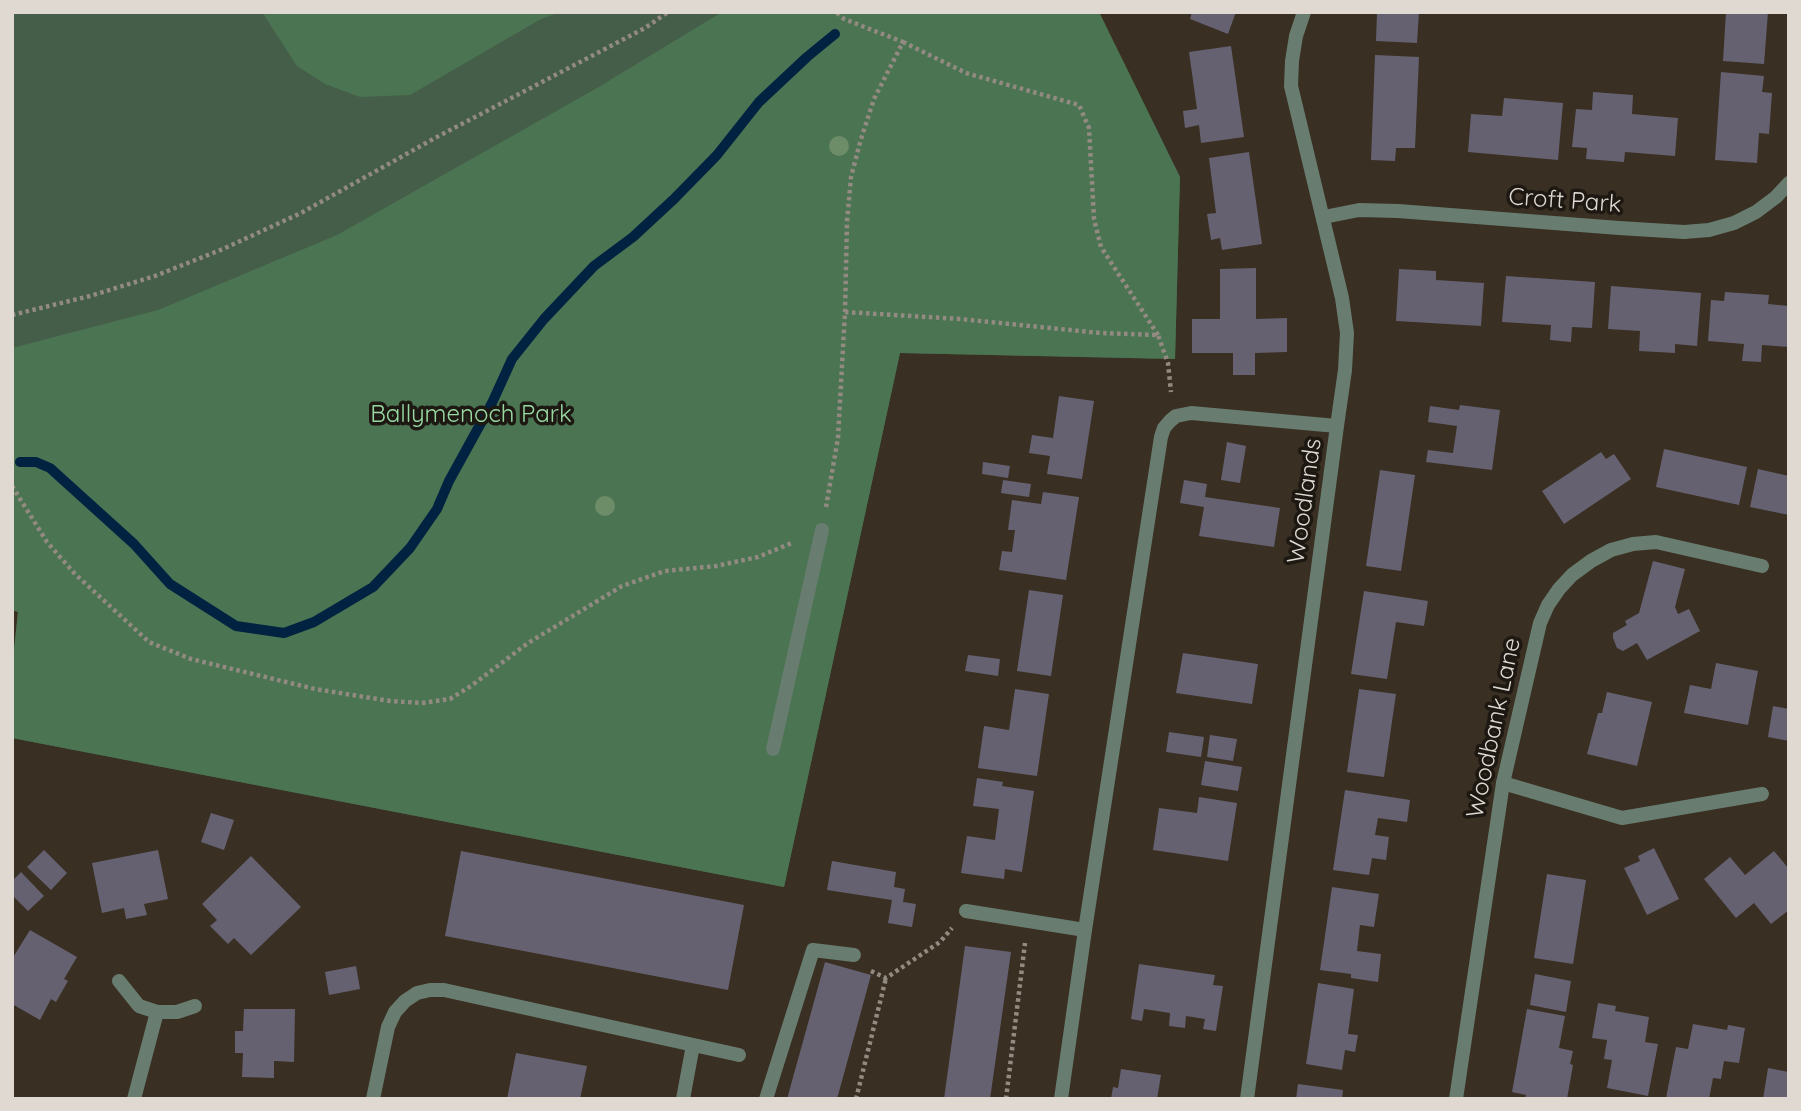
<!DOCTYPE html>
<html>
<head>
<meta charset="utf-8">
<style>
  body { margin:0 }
  #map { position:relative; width:1801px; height:1111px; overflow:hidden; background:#392f22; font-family:Quicksand,sans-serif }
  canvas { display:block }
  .frame { position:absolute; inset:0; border:14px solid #dfd9d1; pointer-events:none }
</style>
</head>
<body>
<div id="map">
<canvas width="1801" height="1111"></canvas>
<div class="frame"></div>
</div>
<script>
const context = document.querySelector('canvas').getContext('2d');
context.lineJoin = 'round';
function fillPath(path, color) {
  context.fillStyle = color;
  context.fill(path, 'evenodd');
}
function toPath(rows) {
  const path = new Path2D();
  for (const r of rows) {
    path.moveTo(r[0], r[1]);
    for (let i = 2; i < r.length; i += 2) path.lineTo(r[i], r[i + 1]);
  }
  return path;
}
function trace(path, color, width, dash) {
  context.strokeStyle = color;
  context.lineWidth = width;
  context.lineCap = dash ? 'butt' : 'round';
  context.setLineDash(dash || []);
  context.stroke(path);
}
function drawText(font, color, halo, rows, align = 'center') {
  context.font = font + ' Quicksand,sans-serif';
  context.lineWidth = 7;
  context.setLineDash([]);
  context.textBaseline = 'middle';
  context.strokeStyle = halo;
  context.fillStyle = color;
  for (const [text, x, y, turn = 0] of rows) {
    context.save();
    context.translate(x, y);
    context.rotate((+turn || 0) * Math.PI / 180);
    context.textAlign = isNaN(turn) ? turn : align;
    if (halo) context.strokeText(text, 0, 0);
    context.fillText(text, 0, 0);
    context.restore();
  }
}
const green = toPath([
  [12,12,1099,12,1180,177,1175,359,900,353,784,887,12,738,12,668,18,612,12,610]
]);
const forest = toPath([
  [262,12,561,12,541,19,410,95,360,97,325,84,297,66],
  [722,12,1099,12,1180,177,1175,359,900,353,784,887,12,738,12,668,18,612,12,610,12,348,158,310,337,235,597,88]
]);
const stream = toPath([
  [20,462,36,462,50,468,134,544,170,584,236,626,284,633,314,622,373,587,410,548,437,509,449,481,492,403,512,359,544,319,594,266,633,237,674,199,717,155,759,102,807,57,835,34]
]);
const building = toPath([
  [1192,12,1236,12,1228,34,1190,19],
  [1377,12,1419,12,1417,43,1376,41],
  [1726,12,1768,12,1764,64,1723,61],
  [1231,46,1244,137,1201,143,1199,125,1185,128,1183,111,1197,109,1189,52],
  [1375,55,1419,57,1415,148,1396,148,1395,161,1371,160],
  [1721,72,1764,76,1762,92,1772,93,1769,134,1759,133,1757,163,1715,160],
  [1593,92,1633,95,1632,114,1678,118,1675,156,1625,152,1624,162,1586,159,1587,148,1572,147,1576,109,1592,110],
  [1504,98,1563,103,1558,160,1468,152,1471,114,1502,116],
  [1249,152,1262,244,1222,250,1220,238,1211,240,1207,214,1216,213,1209,158],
  [1256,268,1256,319,1287,318,1287,352,1255,353,1255,375,1233,375,1233,353,1192,353,1192,319,1220,319,1220,269],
  [1399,269,1436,271,1436,280,1484,283,1481,326,1396,321],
  [1506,276,1595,282,1592,328,1572,327,1571,342,1550,340,1551,325,1502,322],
  [1611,286,1701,293,1697,346,1675,344,1675,353,1639,351,1640,331,1608,329],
  [1725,292,1769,295,1768,304,1789,306,1789,347,1762,345,1761,362,1742,361,1744,344,1708,341,1711,300,1724,301],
  [1059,396,1094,401,1082,479,1047,474,1050,456,1029,453,1032,435,1053,438],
  [1460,405,1500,410,1492,470,1426,462,1428,450,1453,453,1457,426,1428,422,1430,406,1459,410],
  [1227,442,1246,446,1240,483,1221,480],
  [1664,449,1747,467,1739,505,1656,487],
  [1601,452,1606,459,1614,454,1631,479,1564,524,1542,491],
  [983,462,1010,466,1008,478,982,474],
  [1758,469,1789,476,1789,515,1750,507],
  [1380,470,1415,475,1401,571,1366,566],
  [1003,480,1031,484,1029,497,1001,493],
  [1184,480,1207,484,1205,497,1280,508,1274,547,1199,536,1204,507,1180,503],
  [1043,492,1079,497,1066,580,999,570,1002,551,1012,552,1015,530,1008,530,1012,500,1041,504],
  [1653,561,1685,569,1675,607,1678,614,1689,609,1700,631,1647,660,1637,643,1623,651,1617,648,1613,638,1613,633,1627,625,1625,621,1639,613],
  [1029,590,1063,595,1051,676,1017,671],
  [1364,591,1428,601,1424,626,1396,622,1387,679,1351,674],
  [1183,653,1258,664,1252,704,1176,693],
  [968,655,1000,659,998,676,965,671],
  [1716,663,1758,671,1748,725,1684,713,1690,685,1711,689],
  [1015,689,1049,694,1037,776,978,768,984,726,1009,730],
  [1359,689,1396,694,1384,777,1347,772],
  [1607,692,1652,702,1637,766,1587,754,1598,713,1602,713],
  [1773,706,1789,709,1789,741,1768,737],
  [1169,732,1204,737,1201,757,1166,752],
  [1210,735,1237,739,1233,761,1207,757],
  [1205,761,1242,767,1238,791,1201,785],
  [977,778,1003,782,1002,786,1034,791,1022,872,1005,869,1004,879,961,873,967,836,995,840,999,809,973,806],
  [1345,790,1410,800,1407,822,1378,818,1375,835,1389,837,1386,860,1372,858,1369,875,1333,870],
  [1199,797,1237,803,1228,861,1153,850,1159,808,1197,813],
  [211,813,234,820,224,850,201,842],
  [1654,848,1679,899,1647,915,1624,868,1640,861,1638,856],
  [44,850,67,873,51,890,27,867],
  [158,850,168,899,144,904,147,915,126,919,124,908,102,913,92,863],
  [461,851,744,905,728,990,445,936],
  [1774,851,1789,869,1789,910,1771,924,1754,903,1736,918,1704,879,1730,857,1745,875],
  [251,856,301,907,251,955,234,938,228,944,210,926,217,920,202,904],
  [832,861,896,872,894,887,905,889,903,902,916,904,912,927,888,923,892,900,827,890],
  [21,872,44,896,28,911,12,895,12,881],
  [1547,874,1586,880,1573,964,1534,958],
  [1332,887,1379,894,1374,927,1360,925,1357,951,1381,954,1378,982,1351,978,1351,974,1320,970],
  [30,930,77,957,64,979,68,981,56,1002,51,999,40,1020,12,1004,12,959],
  [965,946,1011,952,990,1099,944,1099],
  [825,962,871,975,859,1019,837,1099,787,1099],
  [1139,964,1215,975,1213,985,1223,986,1216,1031,1203,1029,1205,1019,1186,1016,1185,1028,1169,1026,1170,1013,1144,1009,1142,1021,1131,1019],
  [356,966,360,989,329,995,325,972],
  [1535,974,1571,981,1566,1012,1530,1005],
  [1318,983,1354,989,1348,1034,1358,1035,1355,1052,1345,1050,1342,1070,1306,1064],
  [1598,1003,1616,1006,1615,1011,1649,1017,1645,1042,1658,1044,1648,1096,1607,1088,1612,1060,1604,1059,1607,1040,1592,1038],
  [244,1009,295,1009,294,1062,274,1061,274,1078,242,1077,243,1053,235,1053,235,1031,243,1031],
  [1527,1009,1565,1016,1559,1048,1573,1051,1570,1064,1573,1065,1567,1099,1525,1099,1526,1095,1512,1092],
  [1693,1024,1727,1030,1728,1025,1745,1028,1739,1063,1724,1061,1721,1079,1713,1078,1709,1099,1666,1098,1676,1047,1688,1049],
  [516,1053,587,1066,580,1099,507,1099],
  [1768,1068,1789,1072,1789,1099,1763,1099],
  [1121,1069,1161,1075,1157,1099,1111,1099,1113,1087,1118,1088],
  [1298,1084,1343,1090,1342,1099,1296,1099]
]);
const path = toPath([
  [903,42,966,73,1079,105,1089,128,1094,219,1101,247,1158,335],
  [845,312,960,319,1100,333,1158,335,1168,363,1171,392],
  [12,315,90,296,155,276,223,249,301,213,435,138,645,28,668,12],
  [12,486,47,542,75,574,149,642,191,659,315,689,390,701,422,703,450,699,471,686,528,643,622,586,665,571,716,566,758,557,794,542],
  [826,507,838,438,845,312,847,222,851,177,861,139,874,99,903,42,844,19,836,12],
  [871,971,886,978,940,942,952,928],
  [856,1099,886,978],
  [1006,1099,1025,943]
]);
const lane = toPath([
  [773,749,822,530],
  [1503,783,1622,818,1762,794],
  [966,911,1085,930],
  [766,1099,813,950,854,955]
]);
const street = toPath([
  [1304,12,1296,36,1292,61,1291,86,1342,298,1347,333,1345,370,1337,426],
  [1324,217,1359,210,1398,211,1619,228,1684,232,1709,230,1734,223,1756,212,1776,197,1789,183],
  [119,981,139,1006,157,1012,177,1012,195,1006],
  [134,1099,157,1012],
  [373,1099,388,1027,395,1012,405,1001,417,993,430,990,444,990,739,1055],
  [683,1099,693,1045],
  [1061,1099,1085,930,1161,437,1164,428,1170,421,1176,416,1191,413,1337,426,1247,1099],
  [1456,1099,1503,783,1540,623,1548,605,1559,589,1572,575,1591,561,1611,550,1633,544,1656,542,1762,566]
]);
const trees = [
  [839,146],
  [605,506]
];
const streetNames = [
  ["Croft Park",1565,201,4],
  ["Woodlands",1305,501,-82],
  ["Woodbank Lane",1494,728,-78]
];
const parkNames = [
  ["Ballymenoch Park",471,415]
];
fillPath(green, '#455e49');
fillPath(forest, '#4b7452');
trace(stream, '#012241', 10);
fillPath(building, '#666171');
trace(path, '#938b81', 4.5, [3.5, 3.5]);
trace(lane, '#687d70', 14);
trace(street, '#687d70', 14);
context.fillStyle = '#6d8c68';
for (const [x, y] of trees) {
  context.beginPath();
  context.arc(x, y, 10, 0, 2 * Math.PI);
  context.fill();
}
drawText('24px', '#dfd9d1', '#1d1812', streetNames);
drawText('24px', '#97d8a2', '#1d1812', parkNames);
</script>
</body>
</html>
